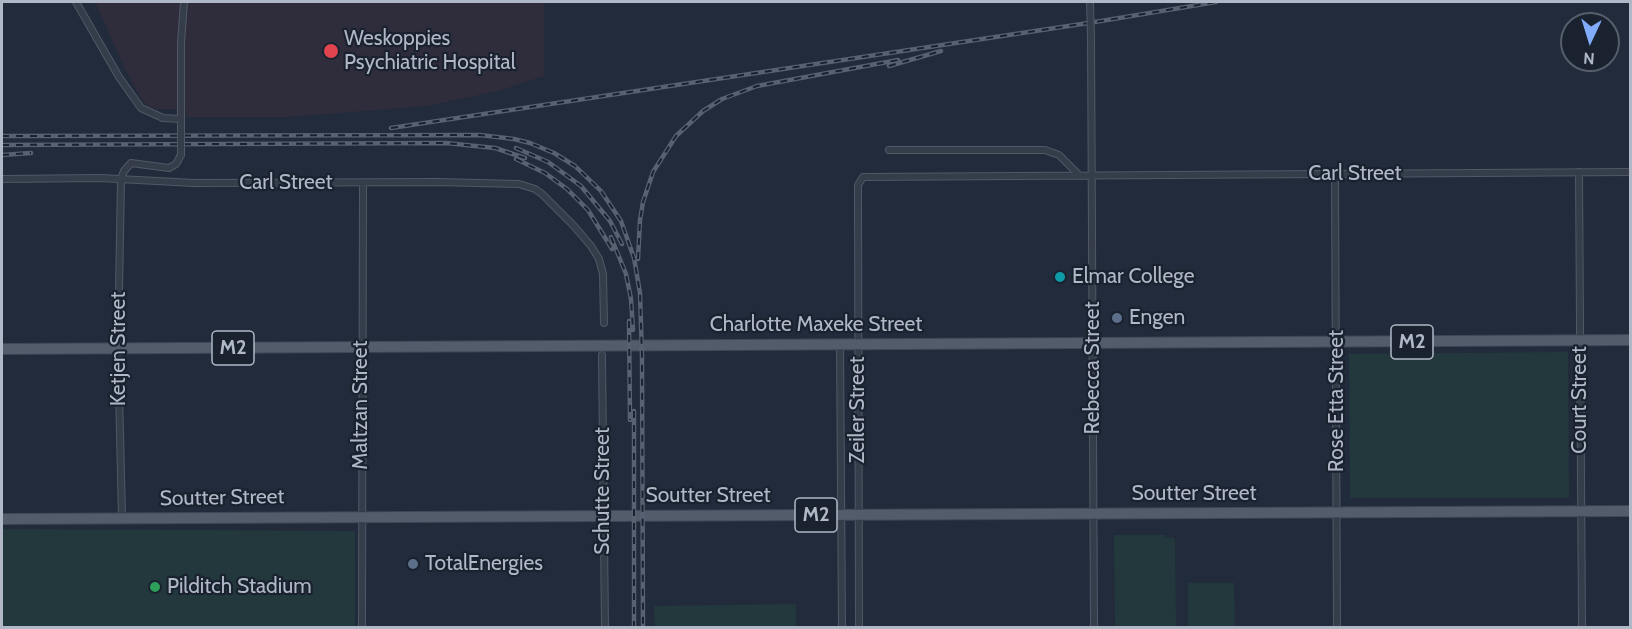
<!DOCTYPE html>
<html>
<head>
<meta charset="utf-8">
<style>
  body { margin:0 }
  #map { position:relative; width:1632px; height:629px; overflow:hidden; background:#212b3b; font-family:Cabin,sans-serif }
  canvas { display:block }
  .frame { position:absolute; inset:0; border:3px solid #b0b8c7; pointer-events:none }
  .north { position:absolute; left:1560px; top:12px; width:60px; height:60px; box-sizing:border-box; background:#1a2230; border:2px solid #565e6c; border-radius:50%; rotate:184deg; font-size:16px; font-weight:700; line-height:24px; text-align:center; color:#b0b8c7 }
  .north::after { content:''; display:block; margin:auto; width:21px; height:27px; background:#81abfb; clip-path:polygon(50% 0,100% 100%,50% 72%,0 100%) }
</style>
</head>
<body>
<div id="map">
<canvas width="1632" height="629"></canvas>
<div class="frame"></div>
<div class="north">N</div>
</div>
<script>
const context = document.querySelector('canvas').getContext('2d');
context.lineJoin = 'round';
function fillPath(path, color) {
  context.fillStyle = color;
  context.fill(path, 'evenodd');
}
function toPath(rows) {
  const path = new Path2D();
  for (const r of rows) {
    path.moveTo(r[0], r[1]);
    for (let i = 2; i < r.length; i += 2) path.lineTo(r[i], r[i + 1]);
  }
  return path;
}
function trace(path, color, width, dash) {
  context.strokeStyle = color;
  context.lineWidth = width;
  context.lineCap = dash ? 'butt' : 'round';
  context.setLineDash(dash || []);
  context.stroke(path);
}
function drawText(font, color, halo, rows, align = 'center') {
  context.font = font + ' Cabin,sans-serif';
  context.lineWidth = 4.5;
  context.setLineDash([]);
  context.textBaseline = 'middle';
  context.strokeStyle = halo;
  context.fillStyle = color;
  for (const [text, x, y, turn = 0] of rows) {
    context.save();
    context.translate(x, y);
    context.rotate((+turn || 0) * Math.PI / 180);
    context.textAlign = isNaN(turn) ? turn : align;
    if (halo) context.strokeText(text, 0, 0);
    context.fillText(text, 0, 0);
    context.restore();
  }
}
const medical = toPath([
  [95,2,544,2,544,76,498,91,427,106,288,117,186,117,186,109,158,109,150,107,142,100,126,71]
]);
const green = toPath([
  [1568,352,1569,498,1350,498,1349,354],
  [2,529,355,531,355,627,2,627],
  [1114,535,1165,535,1165,537,1175,538,1176,627,1115,627],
  [1188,583,1234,583,1235,627,1188,627],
  [796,604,796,627,655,627,654,606]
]);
const street = toPath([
  [76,2,119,77,141,108,163,118,181,119],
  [1091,37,1094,628],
  [181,132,181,43,184,2],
  [889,150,1045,150,1059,155,1079,175],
  [1579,172,1582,628],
  [1335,174,1337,628],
  [2,179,100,178,194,183,437,182,519,184,535,189,542,194,574,226,591,246,599,259,603,274,604,323],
  [840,345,842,628],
  [602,355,605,628],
  [122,518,118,348,121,179,124,171,131,163,169,168,176,164,181,155],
  [362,628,363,183],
  [859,628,858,185,863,177,1630,172]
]);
const primary = toPath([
  [2,349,1630,340],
  [2,519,1630,511]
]);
const rail = toPath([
  [889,66,941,51],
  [391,128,1095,22,1216,2],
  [2,136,480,135,514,139,530,143,554,153,575,166,601,191,621,221,634,258,640,293,642,356,643,628],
  [2,145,446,143,495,148,525,158],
  [516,148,548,162,581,186,610,221,622,244],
  [2,155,31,153],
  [516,159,545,173,567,189,588,210,612,249],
  [611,237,626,274,631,299,633,330],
  [638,259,640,220,643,202,653,172,676,136,703,111,722,99,757,86,898,60],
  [629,321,630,420],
  [634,628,634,411]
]);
const streetBridge = toPath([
  [1090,2,1091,37],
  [181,155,181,132]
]);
const markers = [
  [331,51,8,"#e0444e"],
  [1060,277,6,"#0f9aa8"],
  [1117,318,6,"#5c6f8a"],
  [413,564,6,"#5c6f8a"],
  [155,587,6,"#2e9e5b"]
];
const shields = [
  [1412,342,42],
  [233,348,42],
  [816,515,42]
];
const shieldNames = [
  ["M2",1412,342],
  ["M2",233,348],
  ["M2",816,515]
];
const poiNames = [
  ["Weskoppies",344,39],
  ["Psychiatric Hospital",344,63],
  ["Elmar College",1072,277],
  ["Engen",1129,318],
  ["TotalEnergies",425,564],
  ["Pilditch Stadium",167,587]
];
const streetNames = [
  ["Carl Street",1355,174],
  ["Carl Street",286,183],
  ["Charlotte Maxeke Street",816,325],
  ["Ketjen Street",119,349,-90],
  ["Rebecca Street",1093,368,-90],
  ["Court Street",1580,400,-90],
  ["Rose Etta Street",1337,401,-90],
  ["Maltzan Street",361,405,-90],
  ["Zeiler Street",858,410,-90],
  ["Schutte Street",603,491,-90],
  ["Soutter Street",1194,494],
  ["Soutter Street",708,496],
  ["Soutter Street",222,498,-1]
];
fillPath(medical, '#2f2d3c');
fillPath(green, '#23383c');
trace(street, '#505866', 8);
trace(primary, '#3e4654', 12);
trace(street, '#353d4b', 6);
trace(primary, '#535c6b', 10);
trace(rail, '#576172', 4.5);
trace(rail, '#1a2230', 2, [7]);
trace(streetBridge, '#505866', 8, []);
trace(streetBridge, '#353d4b', 6);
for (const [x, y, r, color] of markers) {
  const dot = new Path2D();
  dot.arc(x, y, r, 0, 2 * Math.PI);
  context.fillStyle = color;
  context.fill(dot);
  trace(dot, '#1a2230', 2);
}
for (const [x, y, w] of shields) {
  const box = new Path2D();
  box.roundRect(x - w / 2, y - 17, w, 34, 4.5);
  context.fillStyle = '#1a2230';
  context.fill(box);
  trace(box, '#b0b8c7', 1.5);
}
drawText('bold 20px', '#b0b8c7', null, shieldNames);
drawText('21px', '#b0b8c7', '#1a2230', poiNames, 'left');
drawText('21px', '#b0b8c7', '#1a2230', streetNames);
</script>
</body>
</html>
